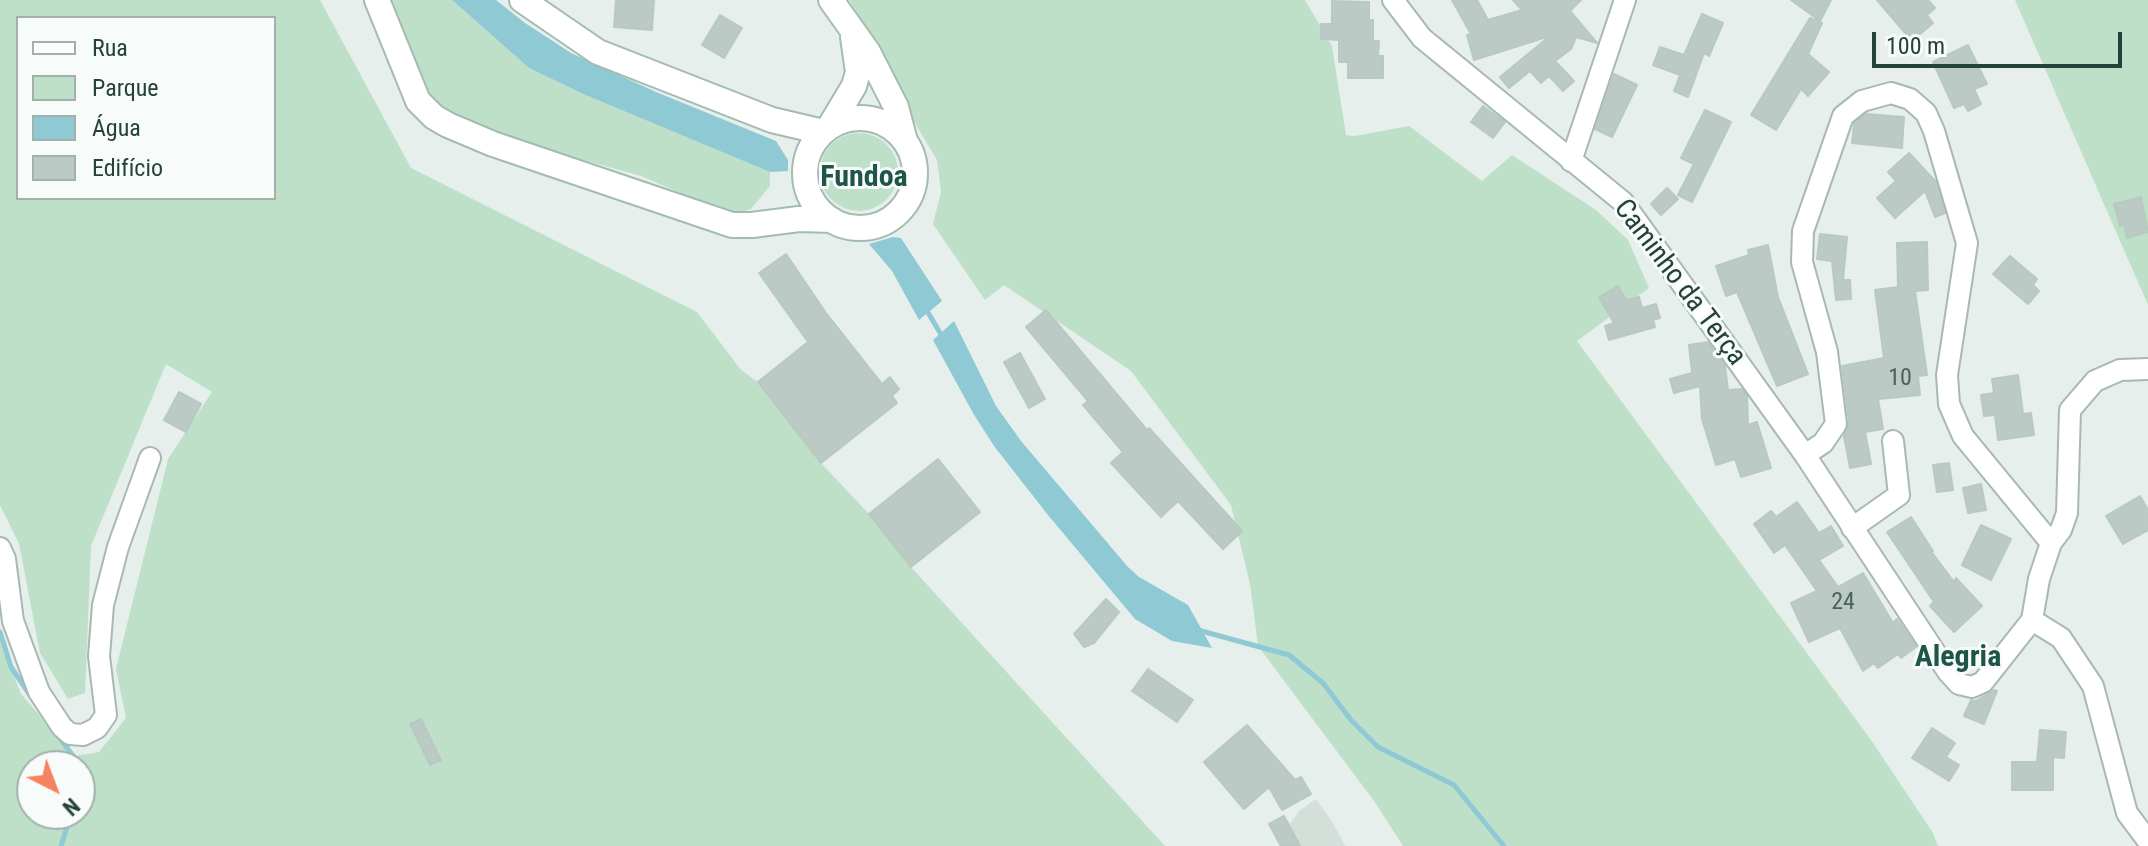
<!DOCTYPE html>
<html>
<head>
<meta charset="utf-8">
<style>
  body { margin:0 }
  #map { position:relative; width:2148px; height:846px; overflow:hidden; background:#e6efeb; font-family:"Roboto Condensed",sans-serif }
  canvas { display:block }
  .legend { position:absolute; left:16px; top:16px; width:260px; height:184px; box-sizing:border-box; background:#f7fbf9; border:2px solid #a3b1ad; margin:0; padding:10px 14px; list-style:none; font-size:24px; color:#24423a }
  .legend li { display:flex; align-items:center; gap:16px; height:40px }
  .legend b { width:40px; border:2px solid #a3b1ad }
  .north { position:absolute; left:16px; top:750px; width:80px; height:80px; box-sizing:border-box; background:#f7fbf9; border:2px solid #a3b1ad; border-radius:50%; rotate:138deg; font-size:22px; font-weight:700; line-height:32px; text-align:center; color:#24423a }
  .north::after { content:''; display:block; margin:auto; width:28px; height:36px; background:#f4845f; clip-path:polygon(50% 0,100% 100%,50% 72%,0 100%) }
  .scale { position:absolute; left:1872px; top:32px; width:250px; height:36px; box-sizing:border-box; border:4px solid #24423a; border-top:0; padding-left:10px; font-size:24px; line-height:28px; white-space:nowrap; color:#24423a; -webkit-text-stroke:6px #f7fbf9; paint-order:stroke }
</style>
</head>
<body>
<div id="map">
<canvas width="2148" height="846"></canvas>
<ul class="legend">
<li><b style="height:10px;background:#fff"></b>Rua</li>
<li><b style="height:22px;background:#bfe0c8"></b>Parque</li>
<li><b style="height:22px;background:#8ec9d4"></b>Água</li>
<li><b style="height:22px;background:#bbcac4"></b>Edifício</li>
</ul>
<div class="north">N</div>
<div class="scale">100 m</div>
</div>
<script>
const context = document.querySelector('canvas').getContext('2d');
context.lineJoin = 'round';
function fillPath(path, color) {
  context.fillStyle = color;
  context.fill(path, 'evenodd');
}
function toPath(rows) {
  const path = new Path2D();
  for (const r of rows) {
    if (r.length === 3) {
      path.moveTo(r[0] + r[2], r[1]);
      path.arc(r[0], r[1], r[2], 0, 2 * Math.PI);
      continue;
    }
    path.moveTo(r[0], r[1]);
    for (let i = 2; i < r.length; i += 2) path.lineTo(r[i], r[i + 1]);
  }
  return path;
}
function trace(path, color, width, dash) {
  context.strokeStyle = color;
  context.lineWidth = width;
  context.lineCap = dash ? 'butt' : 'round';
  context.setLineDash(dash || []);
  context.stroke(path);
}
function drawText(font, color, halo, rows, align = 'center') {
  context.font = font + ' "Roboto Condensed",sans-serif';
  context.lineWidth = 6;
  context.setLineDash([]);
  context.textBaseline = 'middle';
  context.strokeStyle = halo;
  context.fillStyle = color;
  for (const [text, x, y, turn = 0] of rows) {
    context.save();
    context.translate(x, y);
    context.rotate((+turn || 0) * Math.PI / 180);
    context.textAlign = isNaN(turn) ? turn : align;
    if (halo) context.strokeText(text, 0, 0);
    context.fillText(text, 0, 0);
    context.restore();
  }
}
const built = toPath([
  [1316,799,1333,823,1345,846,1289,846,1284,833,1299,811]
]);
const green = toPath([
  [0,0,320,0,411,168,697,312,741,370,758,382,821,463,869,514,911,567,1165,846,0,846,0,639,21,694,75,756,99,752,126,718,116,669,168,459,212,392,166,364,91,546,85,693,68,699,40,653,19,544,0,505],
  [18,18,274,18,274,198,18,198],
  [32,766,80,766,80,814,32,814],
  [386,0,452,0,529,68,583,94,770,172,770,186,751,209,732,215,641,176,526,144,428,106],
  [849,0,1305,0,1332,46,1346,135,1355,136,1409,126,1482,181,1512,155,1596,210,1628,240,1649,288,1577,341,1871,740,1933,833,1938,846,1403,846,1374,801,1258,646,1250,584,1231,505,1131,371,1004,285,985,300,933,224,941,192,937,160,894,88,876,42],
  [2015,0,2148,0,2148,306,2148,305],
  [859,172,39]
]);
const water = toPath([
  [452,0,496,0,525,23,571,53,656,92,776,141,788,160,788,171,770,172,583,94,529,68],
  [893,237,901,238,942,301,919,320,892,271,869,244],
  [954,321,996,406,1021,441,1128,567,1139,577,1188,605,1212,648,1172,641,1135,619,1048,515,994,446,973,413,933,340]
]);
const stream = toPath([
  [926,309,943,338],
  [1198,630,1289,655,1323,683,1351,720,1378,747,1454,785,1504,846],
  [0,632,11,667,32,698],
  [56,733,74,757,74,766],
  [61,846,71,814]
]);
const building = toPath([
  [616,0,654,0,652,30,614,27,616,0],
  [1452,0,1477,0,1488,20,1522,10,1513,0,1581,0,1570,11,1597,43,1576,37,1571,49,1555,61,1574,81,1563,91,1549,76,1541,83,1530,71,1509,88,1500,77,1550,36,1474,60,1467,35,1471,34,1452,0],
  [1791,0,1831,0,1820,21,1791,0],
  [1877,0,1928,0,1935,8,1927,15,1933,23,1912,41,1877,0],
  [1332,1,1369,2,1369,20,1373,20,1373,41,1379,41,1378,56,1383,56,1383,78,1348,78,1348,62,1339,62,1339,40,1321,39,1321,24,1332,24,1332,1],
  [1702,14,1723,23,1709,56,1704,53,1688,97,1674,91,1680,75,1653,65,1660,47,1684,55,1702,14],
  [720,15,742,28,724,58,702,45,720,15],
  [1810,18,1822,23,1808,54,1829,72,1808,96,1801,89,1776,130,1751,115,1810,18],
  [1968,45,1987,84,1974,89,1981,104,1968,111,1964,104,1954,108,1933,62,1968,45],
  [1614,74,1637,85,1612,137,1595,129,1614,74],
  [1483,106,1505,122,1493,138,1471,122,1483,106],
  [1705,110,1731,122,1692,202,1678,195,1694,164,1681,158,1705,110],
  [1866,114,1904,117,1902,148,1852,143,1854,124,1866,114],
  [1909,153,1936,182,1945,213,1935,217,1925,191,1895,218,1877,198,1896,181,1888,172,1909,153],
  [1667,188,1678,199,1661,215,1651,204,1667,188],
  [2141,197,2148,232,2127,238,2124,224,2120,226,2114,204,2141,197],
  [1820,234,1847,237,1843,280,1850,280,1851,299,1836,300,1832,261,1817,259,1820,234],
  [1927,242,1928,290,1915,291,1927,375,1918,376,1920,395,1878,399,1883,429,1865,432,1871,464,1850,468,1844,436,1849,422,1842,366,1884,358,1875,290,1898,287,1897,243,1927,242],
  [1768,245,1778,297,1808,374,1777,386,1737,292,1726,296,1716,266,1749,255,1748,250,1768,245],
  [786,254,826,313,882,384,890,377,899,389,892,396,897,403,821,463,758,382,808,342,759,273,786,254],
  [2010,256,2037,279,2033,285,2039,291,2028,304,1993,274,2010,256],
  [1618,286,1626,300,1639,297,1642,308,1656,304,1660,318,1653,320,1655,327,1609,340,1605,326,1614,323,1599,297,1618,286],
  [1046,310,1147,430,1149,428,1242,531,1223,549,1178,501,1161,517,1111,463,1123,452,1083,405,1088,401,1026,327,1046,310],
  [1708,342,1725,366,1728,390,1742,389,1747,396,1748,425,1757,422,1771,468,1741,477,1735,459,1716,465,1702,419,1700,386,1674,393,1670,379,1692,373,1689,345,1708,342],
  [1020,353,1045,399,1029,408,1004,362,1020,353],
  [2018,375,2023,414,2031,413,2034,435,1998,440,1995,415,1984,416,1981,395,1994,393,1992,379,2018,375],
  [179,392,201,404,186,432,164,420,179,392],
  [938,459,980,512,911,567,869,514,938,459],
  [1949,463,1953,490,1937,492,1933,465,1949,463],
  [1981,484,1986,510,1968,513,1963,488,1981,484],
  [2140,496,2148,510,2148,530,2123,544,2106,516,2140,496],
  [1797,502,1819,533,1831,526,1843,546,1819,560,1838,587,1863,573,1893,623,1897,619,1900,623,1916,647,1901,658,1898,654,1878,668,1874,663,1863,671,1840,628,1809,642,1791,603,1817,591,1785,545,1774,553,1754,524,1771,511,1776,517,1797,502],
  [1911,517,1933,551,1930,550,1954,582,1956,578,1982,606,1954,632,1930,606,1934,602,1887,532,1911,517],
  [1981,525,2011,539,1991,580,1962,565,1981,525],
  [1106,599,1119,612,1094,643,1084,647,1074,634,1106,599],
  [1148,669,1193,700,1177,722,1132,691,1148,669],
  [1994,690,1997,691,1984,724,1964,716,1971,700,1976,701,1994,690],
  [421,719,441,760,430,765,410,724,421,719],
  [1247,725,1295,780,1301,777,1311,794,1282,810,1269,787,1244,809,1204,762,1247,725],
  [1932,728,1955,743,1946,757,1959,765,1949,781,1912,758,1932,728],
  [2040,730,2066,732,2064,758,2053,757,2053,790,2012,790,2012,762,2037,762,2040,730],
  [1284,816,1300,846,1281,846,1269,824,1284,816]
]);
const street = toPath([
  [1393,0,1422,38,1623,202,1805,455,1948,672,1959,684,1972,687,1983,682,2032,620,2039,579,2051,543,2061,530,2067,513,2070,410,2095,381,2120,370,2148,369],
  [1571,161,1625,0],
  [1805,455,1823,443,1836,424,1827,352,1802,262,1803,231,1843,116,1862,101,1891,93,1910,99,1926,113,1934,131,1967,243,1947,375,1949,404,1963,436,2051,543],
  [1852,528,1899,495,1893,441],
  [0,548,5,559,13,621,39,692,62,727,70,734,83,735,97,728,106,715,99,656,103,605,118,547,150,458],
  [2032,620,2061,638,2093,686,2127,813,2148,841]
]);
const secondary = toPath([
  [377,0,418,101,434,117,448,125,493,144,732,225,752,225,799,219,832,220],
  [522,0,598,52,772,120,823,132],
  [831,0,868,52,896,107,905,141],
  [860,173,55],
  [830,126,854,86,858,72,853,37]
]);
const numberNames = [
  ["10",1900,379],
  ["24",1843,603]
];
const streetNames = [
  ["Caminho da Terça",1679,283,53]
];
const neighbourhoodNames = [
  ["Fundoa",864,178],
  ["Alegria",1958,658]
];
fillPath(built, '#d4dfda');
fillPath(green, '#bfe0c8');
fillPath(water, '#8ec9d4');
trace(stream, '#8ec9d4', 5);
fillPath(building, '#bbcac4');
trace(building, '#b8c9c2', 2);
trace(street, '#a8b8b2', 24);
trace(secondary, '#a4bbb3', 28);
trace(street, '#fff', 20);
trace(secondary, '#fff', 24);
drawText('24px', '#4a645c', null, numberNames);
drawText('28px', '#24423a', '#f7fbf9', streetNames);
drawText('bold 30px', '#1f5548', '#f7fbf9', neighbourhoodNames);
</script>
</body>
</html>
